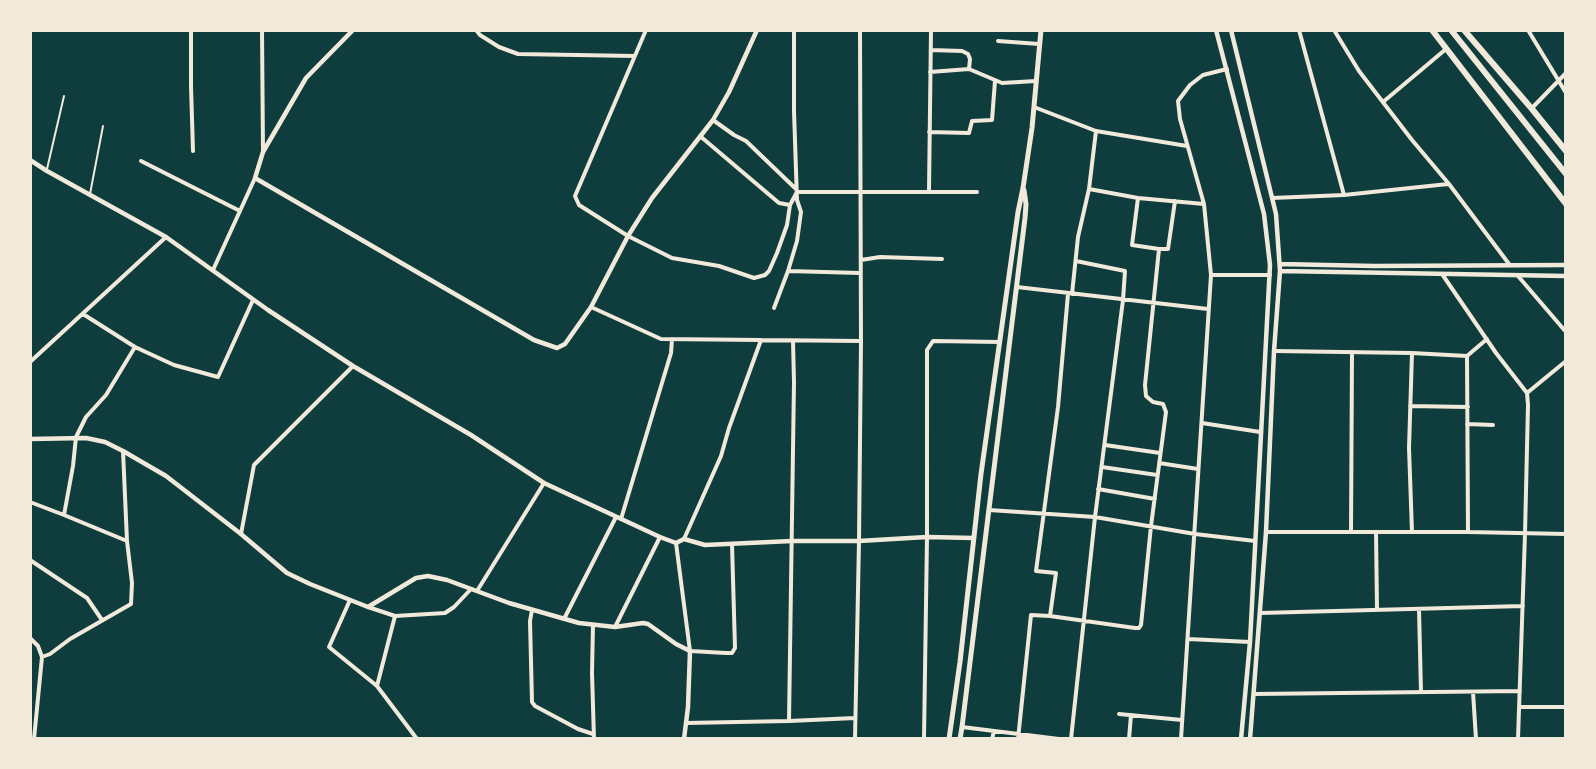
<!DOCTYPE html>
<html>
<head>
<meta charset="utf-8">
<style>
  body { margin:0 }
  #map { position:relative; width:1596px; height:769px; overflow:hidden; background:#0f3d3e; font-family:"Source Serif 4",serif }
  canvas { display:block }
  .frame { position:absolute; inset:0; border:32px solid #f1e9da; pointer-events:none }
</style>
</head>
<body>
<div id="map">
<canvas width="1596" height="769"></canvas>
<div class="frame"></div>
</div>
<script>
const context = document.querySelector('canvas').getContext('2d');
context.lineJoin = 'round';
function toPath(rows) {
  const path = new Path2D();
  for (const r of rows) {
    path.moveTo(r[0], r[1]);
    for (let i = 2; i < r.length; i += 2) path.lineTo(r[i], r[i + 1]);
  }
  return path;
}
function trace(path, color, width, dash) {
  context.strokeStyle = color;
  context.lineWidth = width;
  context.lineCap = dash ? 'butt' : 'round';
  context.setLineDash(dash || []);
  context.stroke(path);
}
const service = toPath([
  [47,169,64,96],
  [90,194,103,126]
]);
const minor = toPath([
  [191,30,191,86,193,151],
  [262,30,263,152],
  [476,30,480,35,499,47,518,54,635,56],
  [646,30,575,196,579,205,628,236,672,258,719,266,754,278,765,275,769,271,777,253,787,225,790,205,797,192,977,192],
  [1299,30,1344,195],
  [1334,30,1359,71,1412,140,1449,184,1509,264],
  [1528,30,1566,93],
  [998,41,1039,44],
  [931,50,962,51,968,54,970,59,969,69],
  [930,72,969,69,1002,83,1036,81],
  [1383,102,1446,49],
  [1034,107,1096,131,1187,146],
  [1532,108,1566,73],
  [713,120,734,135,746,141,796,189],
  [929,132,969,133,972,121,992,120,995,81],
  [700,136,779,203,790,205],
  [141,161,240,211],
  [1089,189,1138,198,1204,204],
  [929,191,931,30],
  [1138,198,1132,245,1159,249,1168,249,1175,201],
  [1272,198,1344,195,1448,184],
  [861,260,880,257,942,259],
  [213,270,255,178],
  [788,271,860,273],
  [1442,274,1496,353,1527,393,1528,405,1525,534,1518,739],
  [1211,275,1270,275],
  [1518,276,1566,332],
  [1017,287,1208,309],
  [1068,294,1058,407,1036,571,1056,573,1050,616,1135,628,1139,628,1141,625,1151,526,1166,412,1163,404,1153,402,1146,396,1145,385,1159,249],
  [1072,294,1078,237,1089,189,1096,131],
  [591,307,661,339,861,341],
  [774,308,788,271,797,241,801,212,797,200,794,111,794,30],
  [83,314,135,347,106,395,86,417,76,437,73,466,64,515,127,541,123,451],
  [135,347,174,365,218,377,253,300],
  [1274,351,1412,353,1467,356,1487,339],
  [1412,353,1409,448,1412,532],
  [1467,356,1468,532],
  [30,362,166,237],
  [1527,393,1566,361],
  [1410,406,1468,407],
  [1202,423,1260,432],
  [1467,424,1493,425],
  [1105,445,1160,453],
  [1159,463,1198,469],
  [1102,467,1157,475],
  [1098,489,1155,499],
  [30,502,64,515],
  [989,510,1095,517,1195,534,1255,541],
  [621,519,671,353,672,339],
  [1266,532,1468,532,1566,534],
  [1351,532,1352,352],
  [1376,532,1377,610],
  [241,534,254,465,353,366],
  [684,539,721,456,729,428,761,340],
  [676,543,690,651,726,653,732,653,735,648,732,544],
  [30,560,87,598,102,620],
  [477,591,544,483],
  [350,600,329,647,377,686,417,739],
  [368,607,395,616,445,613,454,607,471,589],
  [1419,609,1421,692],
  [532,610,530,621,532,702,535,706,578,729,593,734],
  [1260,613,1523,606],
  [564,619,616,517],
  [593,625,592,673,594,739],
  [615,627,660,537],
  [30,638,38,646,42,657,34,739],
  [1188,639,1250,642],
  [42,657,50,654,70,639,131,604,132,583,127,541],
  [377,686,395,616],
  [1473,692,1476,739],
  [1254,694,1520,691],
  [1520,707,1566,707],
  [1119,714,1182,720],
  [789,721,794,382,793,341],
  [686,723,789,721,855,718],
  [962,727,1059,739],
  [855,739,859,541,861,341,860,30],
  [924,739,927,537,927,350,933,341,1000,342],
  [992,739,994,731],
  [1018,739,1031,615,1050,616],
  [1071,739,1095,517,1123,300,1125,271,1076,261],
  [1129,739,1131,715],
  [1181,739,1211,275,1204,204,1180,119,1178,101,1190,85,1203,75,1227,69]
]);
const tertiary = toPath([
  [353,30,306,78,263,152,255,178,534,340,557,348,565,344,591,307,628,236,652,198,713,120,729,92,757,30],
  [1216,30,1264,214,1270,265,1250,642,1241,739],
  [1231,30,1276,214,1280,271,1274,351,1266,532,1250,739],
  [30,160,47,171,166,237,268,310,353,366,471,435,544,483,660,537,676,543,684,539,705,545,792,541,859,541,927,537,974,538],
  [1280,264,1374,266,1566,265],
  [1280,271,1566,276],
  [30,439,86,438,105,442,123,451,166,476,241,534,287,573,310,584,368,607,416,578,428,576,447,580,509,603,579,623,615,627,643,623,648,624,676,644,690,651,688,707,684,739]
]);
const secondary = toPath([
  [949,739,960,662,981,474,1018,212,1023,188,1032,128,1041,30],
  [960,739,962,727,1025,218,1026,204,1024,190]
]);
const trunk = toPath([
  [1432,30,1566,204],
  [1451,30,1566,174],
  [1464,30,1532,109,1566,151]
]);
trace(service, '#f1e9da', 2);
trace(minor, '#f1e9da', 4);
trace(tertiary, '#f1e9da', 4.5);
trace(secondary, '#f1e9da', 5);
trace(trunk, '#f1e9da', 6);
</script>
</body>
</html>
